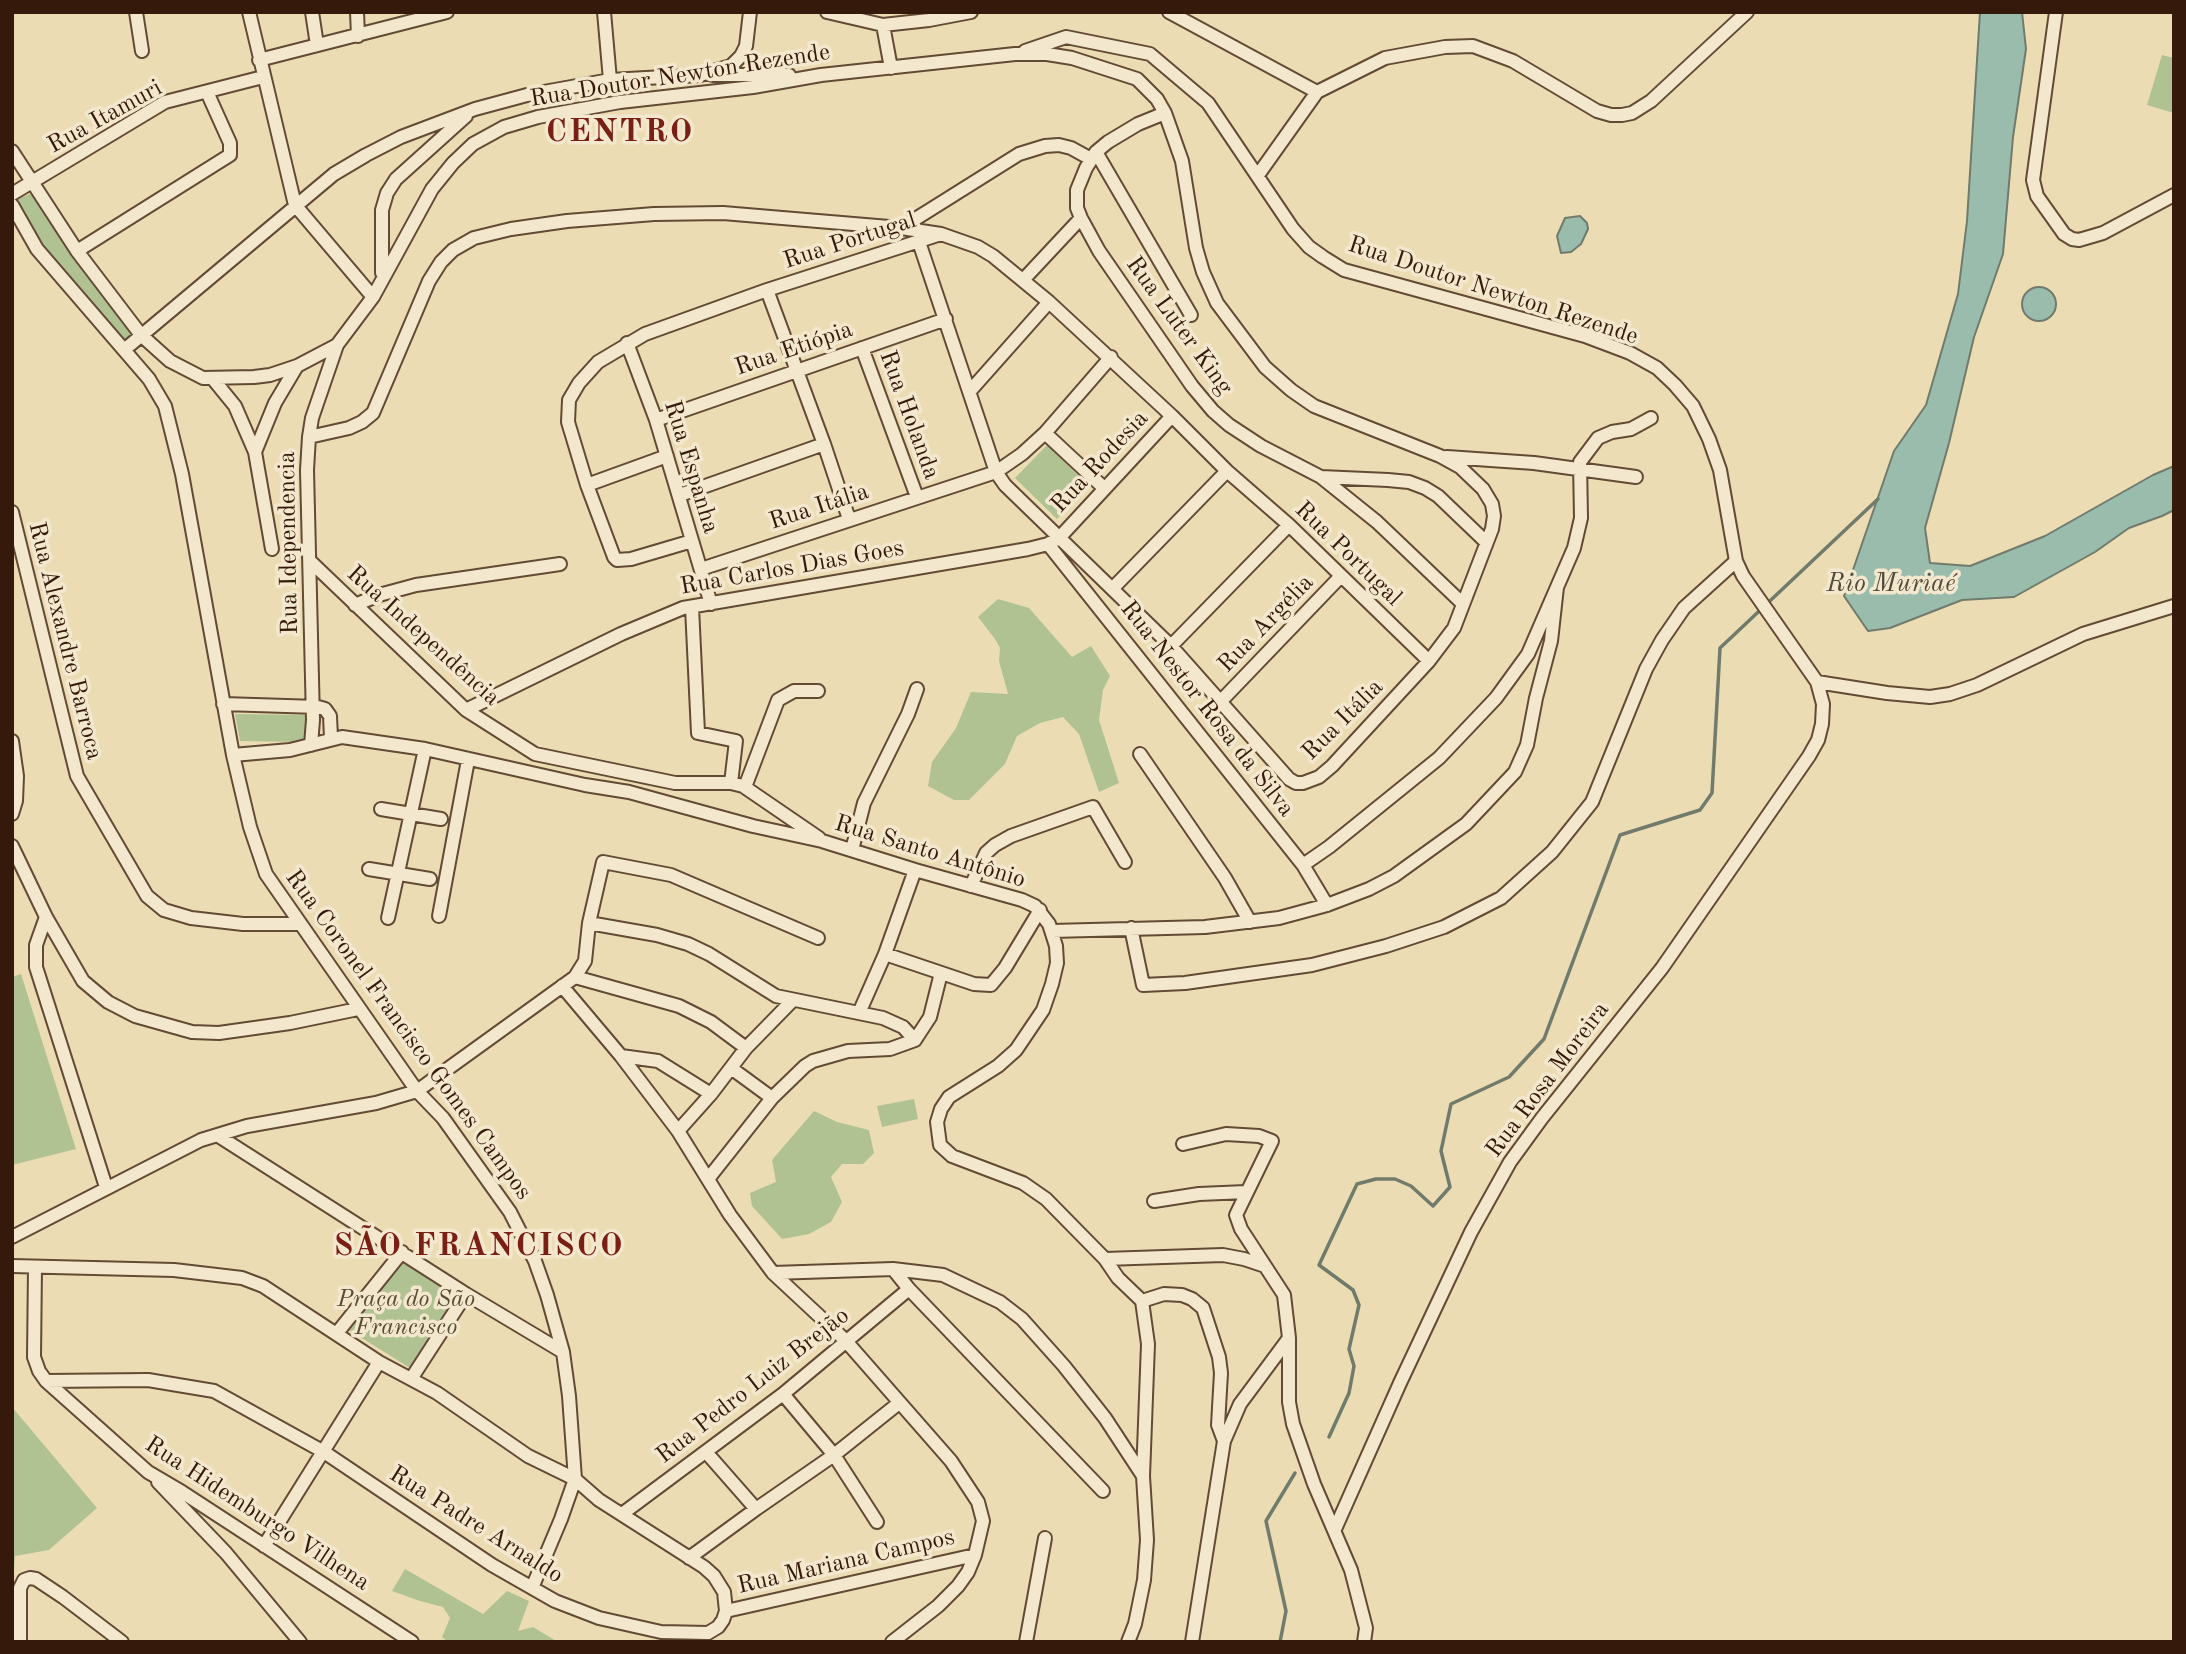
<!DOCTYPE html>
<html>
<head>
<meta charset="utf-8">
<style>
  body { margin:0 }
  #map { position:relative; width:2186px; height:1654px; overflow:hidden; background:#ecdcb3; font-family:"Old Standard TT",serif }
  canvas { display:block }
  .frame { position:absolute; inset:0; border:14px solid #35190a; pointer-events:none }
</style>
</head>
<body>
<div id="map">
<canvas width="2186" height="1654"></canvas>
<div class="frame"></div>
</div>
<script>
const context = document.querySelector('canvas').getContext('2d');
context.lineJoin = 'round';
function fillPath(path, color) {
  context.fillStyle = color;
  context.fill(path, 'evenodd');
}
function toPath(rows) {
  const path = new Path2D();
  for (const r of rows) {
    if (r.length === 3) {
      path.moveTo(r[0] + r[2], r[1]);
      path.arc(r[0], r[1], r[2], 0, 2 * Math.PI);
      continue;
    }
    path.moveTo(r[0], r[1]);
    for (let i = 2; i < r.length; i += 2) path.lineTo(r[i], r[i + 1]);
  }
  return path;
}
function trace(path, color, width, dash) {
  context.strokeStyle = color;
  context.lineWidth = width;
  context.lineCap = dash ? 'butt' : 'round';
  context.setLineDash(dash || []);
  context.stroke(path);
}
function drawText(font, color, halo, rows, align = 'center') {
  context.font = font + ' "Old Standard TT",serif';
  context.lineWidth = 7;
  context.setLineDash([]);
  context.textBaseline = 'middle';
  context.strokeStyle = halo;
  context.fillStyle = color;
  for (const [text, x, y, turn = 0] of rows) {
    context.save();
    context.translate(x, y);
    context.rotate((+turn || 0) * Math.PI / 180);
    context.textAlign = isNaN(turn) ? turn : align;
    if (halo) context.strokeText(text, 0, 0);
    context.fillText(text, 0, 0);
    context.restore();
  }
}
const green = toPath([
  [2162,55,2174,58,2174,113,2147,105],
  [34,192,135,332,123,344,45,248,16,200],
  [1047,445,1089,486,1057,519,1015,478],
  [998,599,1029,608,1072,657,1091,646,1110,676,1103,690,1099,720,1119,783,1099,792,1079,734,1063,717,1040,723,1017,736,1005,764,969,800,954,800,928,786,932,762,956,728,971,692,1008,694,999,661,1000,648,995,639,978,617],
  [235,714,305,715,307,742,240,741],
  [21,974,76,1149,12,1165,12,977],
  [914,1099,918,1119,882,1127,877,1106],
  [814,1111,837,1122,869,1130,874,1153,863,1164,842,1164,831,1177,842,1202,831,1222,809,1234,782,1239,752,1206,750,1193,776,1182,772,1160],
  [402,1261,461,1298,410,1368,349,1330],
  [12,1407,97,1508,49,1550,15,1556,12,1595],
  [405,1569,483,1614,507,1591,529,1601,518,1631,533,1627,558,1642,448,1642,442,1637,450,1618,443,1607,420,1601,392,1591]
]);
const water = toPath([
  [1980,12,2022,12,2026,49,2013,137,2003,254,1974,337,1949,443,1925,528,1930,563,1970,566,2045,536,2153,475,2174,466,2174,510,2162,516,2129,528,2095,552,2014,597,1962,600,1890,628,1868,631,1844,596,1894,451,1926,405,1958,294,1967,221,1980,12],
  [1580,216,1587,223,1588,229,1581,244,1571,252,1561,253,1557,236,1565,218,1580,216],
  [2039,304,17]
]);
const stream = toPath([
  [1329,1437,1349,1393,1354,1366,1349,1349,1359,1305,1353,1290,1319,1265,1357,1184,1376,1179,1395,1179,1411,1186,1433,1206,1450,1187,1441,1151,1451,1104,1509,1077,1544,1039,1620,835,1700,810,1712,793,1720,648,1878,499],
  [1280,1642,1286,1611,1266,1521,1295,1473]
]);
const minor = toPath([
  [136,12,142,51],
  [249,12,295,205,373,297],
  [312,12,317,45],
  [357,12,358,36],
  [604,12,610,80],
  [827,12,883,25,929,20,971,12],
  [1169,12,1317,92],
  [2056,12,2033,180,2037,196,2064,234,2072,239,2079,240,2103,233,2174,195],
  [883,25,891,68],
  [1025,51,1066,37,1150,54,1208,103,1293,229,1309,247,1323,257,1344,270,1585,336,1630,353,1657,368,1675,385,1693,406,1709,439,1720,470,1736,561,1743,576,1817,682,1823,704,1822,724,1818,740,1809,756,1662,968,1542,1118,1510,1162,1471,1232,1400,1383,1335,1529],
  [259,60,447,12],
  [713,75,789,75],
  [1165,113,1138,124,1108,142,1096,152,1086,168,1077,190,1077,208,1081,218,1099,251,1192,386,1213,411,1229,425,1261,446,1321,477,1377,522,1462,603],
  [12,151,77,251,141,335,170,361,203,378,254,377,270,375,297,366,337,345],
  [1096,152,1191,315],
  [1258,175,1317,92,1385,58,1445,47,1473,46,1513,61,1597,111,1611,115,1622,115,1632,113,1651,101,1747,12],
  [12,194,165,102,263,77],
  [12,205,37,249,149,379,165,406,182,474,233,755,250,827,266,874,417,1091,443,1118,510,1212,535,1261,547,1295,563,1352,569,1396,575,1479,561,1519,532,1588],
  [901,228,1019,154,1045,146,1059,145,1071,148,1091,159],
  [919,242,996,472,1022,454,1045,433,1111,357],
  [77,251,230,155,230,143,207,92],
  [382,273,382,210,387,193,396,179,466,116],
  [1024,279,1081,218],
  [767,290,824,444,849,519],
  [627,343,656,420,711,604],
  [862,348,917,497],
  [124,350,334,174,366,155,401,137,475,109,527,95,610,80,700,75,731,66,741,56,746,46,750,12],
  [213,379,235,406,255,452,272,549],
  [970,391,1049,302],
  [656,420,946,319],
  [1045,433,1104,488],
  [309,437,349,428,362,422,373,413,429,281,441,262,453,250,474,238,511,229,567,221,654,214,723,213,901,228,941,234,978,247,993,256,1049,302,1172,416,1227,471,1289,525,1429,661],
  [255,452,275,403,297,366],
  [1447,457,1534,463,1636,477],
  [1321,477,1388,480,1409,482,1425,488,1438,496,1486,542],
  [587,485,667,456],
  [680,495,824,444],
  [12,512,77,776,147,896,164,910,191,918,243,924,300,924],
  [692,541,631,559,617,560,614,557,587,485,568,422,569,400,579,383,598,362,645,334,767,290,941,234],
  [1048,544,1303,865,1327,905],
  [310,561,466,710,535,754,675,783,731,783,743,786,819,838],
  [1113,588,1227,471],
  [355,605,379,595,416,585,560,564],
  [692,607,698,733,736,741,731,783],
  [1171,646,1289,525],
  [1817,682,1887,693,1930,697,1950,694,1977,685,2083,634,2174,606],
  [1221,701,1341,576],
  [223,704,318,707,325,709,330,716,331,738],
  [466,710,621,634,683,608,1028,549,1048,544,1060,537,1172,416],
  [12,741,17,776,16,801,12,814],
  [311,745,313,720,307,470,309,437,312,418,337,345,373,297,432,189,453,163,473,144,504,127,538,117,620,102,753,87,821,75,1015,54,1047,54,1072,58,1137,79,1157,99,1165,113,1182,161,1196,248,1203,272,1217,303,1265,367,1291,390,1314,406,1440,456,1460,467,1483,489,1492,504,1494,516,1492,529,1454,628,1429,661,1332,766,1319,777,1303,783,1296,783,1289,779,1171,646,1005,485,996,472,701,569],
  [1140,754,1225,878,1250,922],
  [233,755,290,750,342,737,425,749,585,785,629,792,753,826,822,841,915,870,1022,900,1035,906,1049,924,1056,946,1057,963,1052,984,1043,1010,1016,1050,998,1066,949,1097,941,1109,937,1122,940,1145,952,1156,1023,1183,1046,1199,1105,1259,1223,1255,1244,1259,1265,1266],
  [745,787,778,700,794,691,818,691],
  [381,809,441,819],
  [12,846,46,917,83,981,108,1002,135,1016,192,1032,219,1033,290,1023,358,1009],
  [852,850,864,803,908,714,917,689],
  [1303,865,1329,847,1439,758,1496,698,1528,654,1574,548,1581,518,1580,462,1598,438,1612,432,1631,429,1651,418],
  [369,869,430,879],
  [971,886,986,853,995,845,1011,836,1093,807,1125,862],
  [439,916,468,760],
  [46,917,36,945,36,967,106,1187],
  [388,918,425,749],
  [589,923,657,935,688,944,709,954,776,996,883,1018,903,1027,915,1040],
  [1131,928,1143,985,1185,983,1312,965,1386,946,1444,927,1501,898,1552,852,1592,802,1646,669,1662,640,1684,608,1736,561],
  [1052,931,1205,927,1279,918,1327,905,1369,889,1394,876,1466,824,1515,772,1527,745,1536,698,1551,641,1557,587],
  [885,954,974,984,991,985,1005,968,1040,910],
  [575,977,585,961,589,923,603,862,671,875,818,938],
  [562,986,621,1056,678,1131,730,1215,773,1273,845,1340,951,1461,978,1502,983,1521,975,1555,968,1572,958,1586,938,1606,892,1642],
  [859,1013,885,954,915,870],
  [621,1056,658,1061,711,1094],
  [731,1068,772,1098],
  [678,1131,711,1094,746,1048,792,1001],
  [217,1135,466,1294,563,1352],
  [1183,1144,1226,1134,1259,1136,1272,1141,1236,1215,1241,1229,1284,1295,1289,1338,1240,1404,1224,1441,1192,1642],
  [708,1179,772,1098,805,1066,813,1061,848,1051,890,1049,915,1040,930,1017,941,973],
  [1154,1201,1199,1194,1246,1192],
  [12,1237,201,1140,247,1126,376,1103,417,1091,575,977,679,1006,711,1022,746,1048],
  [1105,1259,1118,1278,1142,1301,1148,1344,1143,1476,1147,1540,1144,1580,1135,1624,1128,1642],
  [12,1266,174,1270,242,1278,263,1286,379,1362,437,1393,528,1456,575,1479,599,1500,704,1567,714,1576,724,1592,726,1611,723,1620,718,1627,708,1633,661,1632,599,1618,555,1601,492,1565,324,1452,214,1391,148,1380,46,1381],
  [35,1267,34,1357,39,1371,46,1381,148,1472,182,1492,412,1642],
  [893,1269,909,1289,1103,1491],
  [773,1273,893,1269,943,1275,1000,1302,1022,1319,1064,1366,1105,1418,1143,1476],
  [1142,1301,1164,1294,1182,1295,1192,1299,1203,1308,1219,1357,1221,1373,1218,1425,1224,1441],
  [337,1333,402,1252],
  [1289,1338,1289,1402,1293,1424,1314,1484,1351,1570,1366,1628,1364,1642],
  [411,1379,466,1294],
  [783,1394,834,1455,877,1522],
  [706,1452,756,1509],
  [158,1482,226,1553,300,1642],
  [622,1514,783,1394,909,1289],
  [264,1546,379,1362],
  [689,1558,756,1509,834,1455,899,1403],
  [726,1611,975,1555],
  [20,1642,20,1588,24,1580,30,1578,36,1579,63,1597,122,1642],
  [1026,1642,1045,1538]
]);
const streetNames = [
  ["Rua Doutor Newton Rezende",680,76,-9],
  ["Rua Itamuri",105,117,-29],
  ["Rua Portugal",850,241,-18],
  ["Rua Doutor Newton Rezende",1493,291,18],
  ["Rua Luter King",1179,326,54],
  ["Rua Etiópia",794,349,-19],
  ["Rua Holanda",909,415,70],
  ["Rua Rodesia",1100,462,-47],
  ["Rua Espanha",691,467,73],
  ["Rua Itália",819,507,-18],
  ["Rua Idependencia",289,543,-91],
  ["Rua Portugal",1348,554,44],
  ["Rua Carlos Dias Goes",792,568,-10],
  ["Rua Argélia",1266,624,-46],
  ["Rua Independência",423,636,42],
  ["Rua Alexandre Barroca",65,641,76],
  ["Rua Nestor Rosa da Silva",1207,709,52],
  ["Rua Itália",1343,720,-45],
  ["Rua Santo Antônio",930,852,17],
  ["Rua Coronel Francisco Gomes Campos",408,1035,54],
  ["Rua Rosa Moreira",1548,1080,-53],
  ["Rua Pedro Luiz Brejão",753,1386,-38],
  ["Rua Hidemburgo Vilhena",257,1514,33],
  ["Rua Padre Arnaldo",476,1525,32],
  ["Rua Mariana Campos",846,1562,-13]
];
const parkNames = [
  ["Praça do São",406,1300],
  ["Francisco",406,1328]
];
const waterNames = [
  ["Rio Muriaé",1891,584]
];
const districtNames = [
  ["CENTRO",620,133],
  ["SÃO FRANCISCO",479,1247]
];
fillPath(green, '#b1c292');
fillPath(water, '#99bcad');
trace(water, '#717b6c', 2);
trace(stream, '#717b6c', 3.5);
trace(minor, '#634a34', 16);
trace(minor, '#f3e8ce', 12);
drawText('24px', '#35190a', '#f3e8ce', streetNames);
drawText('italic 24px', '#5a4c33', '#f3e8ce', parkNames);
drawText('italic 26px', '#534a3b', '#f3e8ce', waterNames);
context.letterSpacing = '2px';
drawText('bold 32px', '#7a1f14', '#f3e8ce', districtNames);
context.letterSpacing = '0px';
</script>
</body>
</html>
